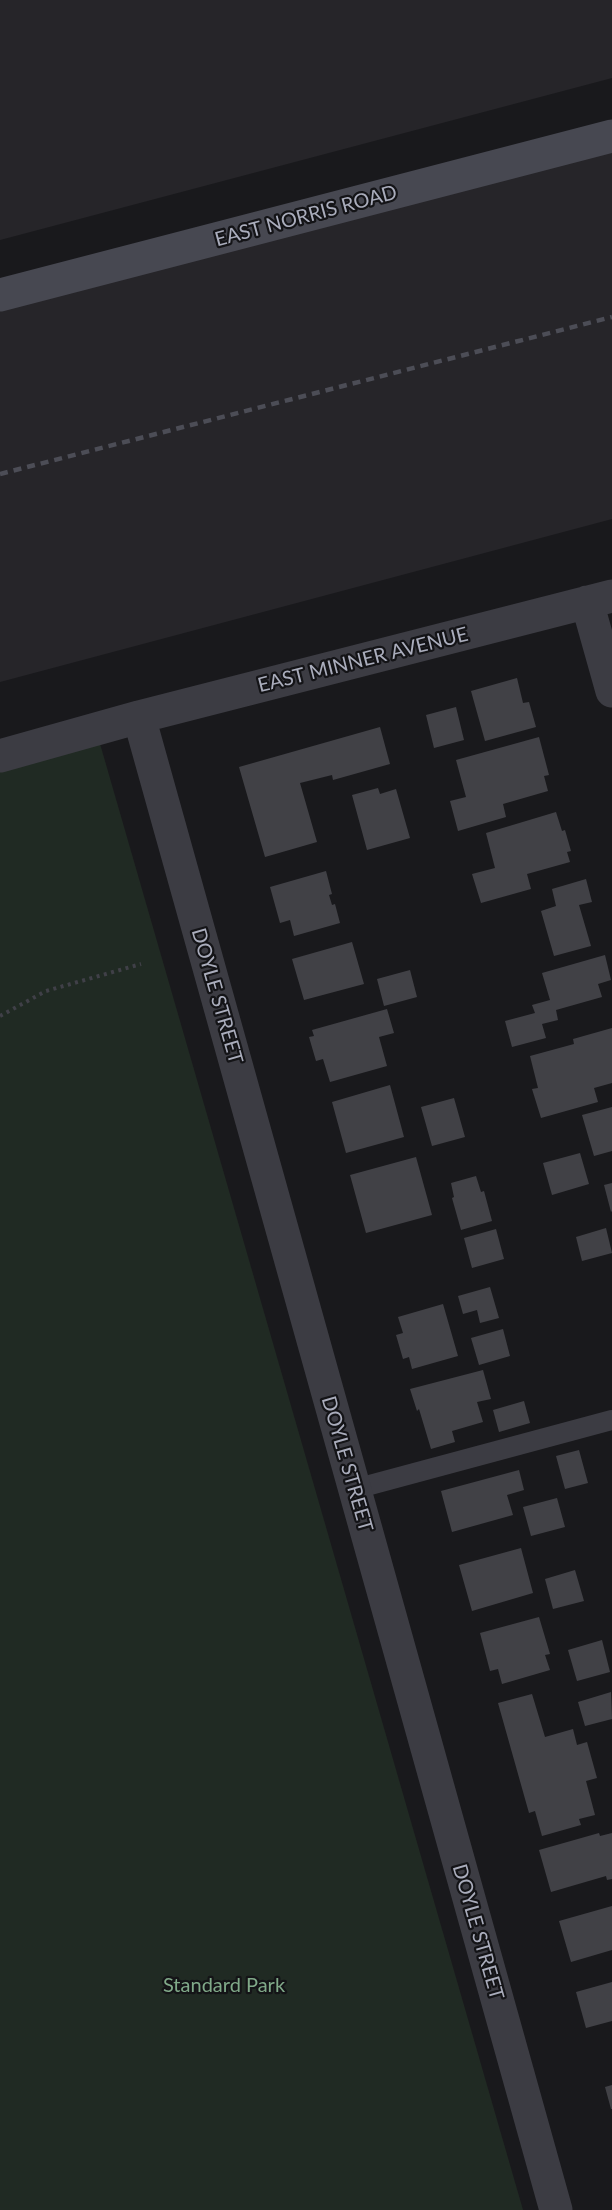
<!DOCTYPE html>
<html>
<head>
<meta charset="utf-8">
<style>
  body { margin:0 }
  canvas { display:block; background:#19191c }
</style>
</head>
<body>
<canvas width="612" height="2210"></canvas>
<script>
const context = document.querySelector('canvas').getContext('2d');
context.lineJoin = 'round';
function fillPath(path, color) {
  context.fillStyle = color;
  context.fill(path, 'evenodd');
}
function toPath(rows) {
  const path = new Path2D();
  for (const r of rows) {
    path.moveTo(r[0], r[1]);
    for (let i = 2; i < r.length; i += 2) path.lineTo(r[i], r[i + 1]);
  }
  return path;
}
function trace(path, color, width, dash) {
  context.strokeStyle = color;
  context.lineWidth = width;
  context.lineCap = dash ? 'butt' : 'round';
  context.setLineDash(dash || []);
  context.stroke(path);
}
function drawText(font, color, halo, rows, align = 'center') {
  context.font = font + ' Lato,sans-serif';
  context.lineWidth = 4.5;
  context.setLineDash([]);
  context.textBaseline = 'middle';
  context.strokeStyle = halo;
  context.fillStyle = color;
  for (const [text, x, y, turn = 0] of rows) {
    context.save();
    context.translate(x, y);
    context.rotate((+turn || 0) * Math.PI / 180);
    context.textAlign = isNaN(turn) ? turn : align;
    if (halo) context.strokeText(text, 0, 0);
    context.fillText(text, 0, 0);
    context.restore();
  }
}
const built = toPath([
  [0,0,612,0,612,78,0,240],
  [612,146,612,519,0,682,0,311]
]);
const green = toPath([
  [94,723,523,2210,0,2210,0,751]
]);
const building = toPath([
  [517,678,523,703,529,702,536,727,485,741,471,691],
  [456,707,464,740,434,748,426,715],
  [380,727,390,764,333,780,332,775,300,783,317,842,265,857,239,767],
  [539,737,549,775,544,776,548,791,503,804,506,817,458,831,450,801,466,797,456,760],
  [378,788,380,794,396,789,410,838,367,850,352,795],
  [556,812,562,831,565,830,571,851,567,852,570,862,527,874,531,889,481,903,472,874,495,868,486,833],
  [326,871,332,894,329,895,332,905,335,904,340,923,294,936,290,920,280,923,270,887],
  [586,879,592,902,579,905,591,946,554,956,541,911,556,906,552,889],
  [352,942,364,984,304,1000,292,959],
  [605,955,611,980,598,984,602,997,556,1010,558,1020,542,1024,546,1038,512,1047,505,1021,535,1013,532,1005,550,1000,542,973],
  [410,970,417,997,384,1006,377,979],
  [387,1009,394,1033,379,1037,387,1066,330,1082,323,1059,316,1061,309,1037,314,1036,312,1030],
  [612,1028,612,1083,594,1088,598,1102,541,1118,532,1089,538,1088,530,1056,574,1044,573,1039],
  [390,1085,404,1137,346,1153,332,1102],
  [454,1098,465,1137,432,1146,421,1107],
  [612,1107,612,1151,594,1156,582,1115],
  [580,1153,589,1184,552,1195,543,1163],
  [416,1157,432,1215,366,1233,350,1175],
  [476,1176,481,1192,484,1191,492,1221,461,1230,452,1198,454,1197,451,1183],
  [612,1183,612,1211,611,1212,604,1185],
  [606,1228,612,1253,582,1261,576,1237],
  [496,1229,504,1259,472,1268,464,1238],
  [490,1287,499,1318,480,1323,477,1310,463,1314,458,1296],
  [443,1304,458,1356,412,1369,409,1357,403,1359,396,1335,403,1333,398,1317],
  [503,1329,510,1356,479,1365,471,1338],
  [483,1370,491,1399,477,1402,483,1422,452,1431,455,1442,431,1449,419,1409,417,1411,410,1389],
  [524,1401,530,1423,499,1432,493,1410],
  [579,1450,588,1483,565,1489,556,1456],
  [519,1470,524,1490,507,1495,513,1515,452,1532,441,1491],
  [557,1498,565,1527,531,1536,523,1507],
  [521,1548,533,1593,472,1611,459,1565],
  [575,1570,584,1601,553,1609,545,1579],
  [539,1617,550,1654,545,1655,550,1670,502,1684,498,1669,490,1671,480,1633],
  [602,1640,610,1672,577,1681,568,1650],
  [611,1692,612,1719,585,1726,578,1702],
  [532,1694,545,1737,573,1729,577,1745,587,1742,597,1778,586,1781,595,1815,579,1819,581,1825,542,1836,535,1811,529,1813,498,1703],
  [599,1833,600,1836,612,1833,612,1879,607,1880,606,1876,551,1892,539,1850],
  [612,1906,612,1950,571,1962,559,1921],
  [612,1982,612,2021,586,2028,576,1992],
  [612,2085,612,2109,611,2109,605,2087]
]);
const path = toPath([
  [0,1016,46,991,141,964]
]);
const lane = toPath([
  [355,1489,612,1420]
]);
const street = toPath([
  [587,602,612,691],
  [139,717,556,2210],
  [0,756,139,717,612,596]
]);
const secondary = toPath([
  [0,295,612,136]
]);
const rail = toPath([
  [0,474,612,317]
]);
const streetNames = [
  ["EAST NORRIS ROAD",306,216,-15],
  ["EAST MINNER AVENUE",363,660,-14],
  ["DOYLE STREET",217,996,74],
  ["DOYLE STREET",347,1464,74],
  ["DOYLE STREET",478,1932,74]
];
const parkNames = [
  ["Standard Park",224,1986]
];
fillPath(built, '#262529');
fillPath(green, '#202a23');
fillPath(building, '#414146');
trace(path, '#404048', 4, [3, 4.5]);
trace(lane, '#3c3c43', 20);
trace(street, '#3c3c43', 33);
trace(secondary, '#474851', 33);
trace(rail, '#4c4d56', 4.5, [8, 6]);
drawText('20px', '#aaadbc', '#141417', streetNames);
drawText('20px', '#80a989', '#141417', parkNames);
</script>
</body>
</html>
